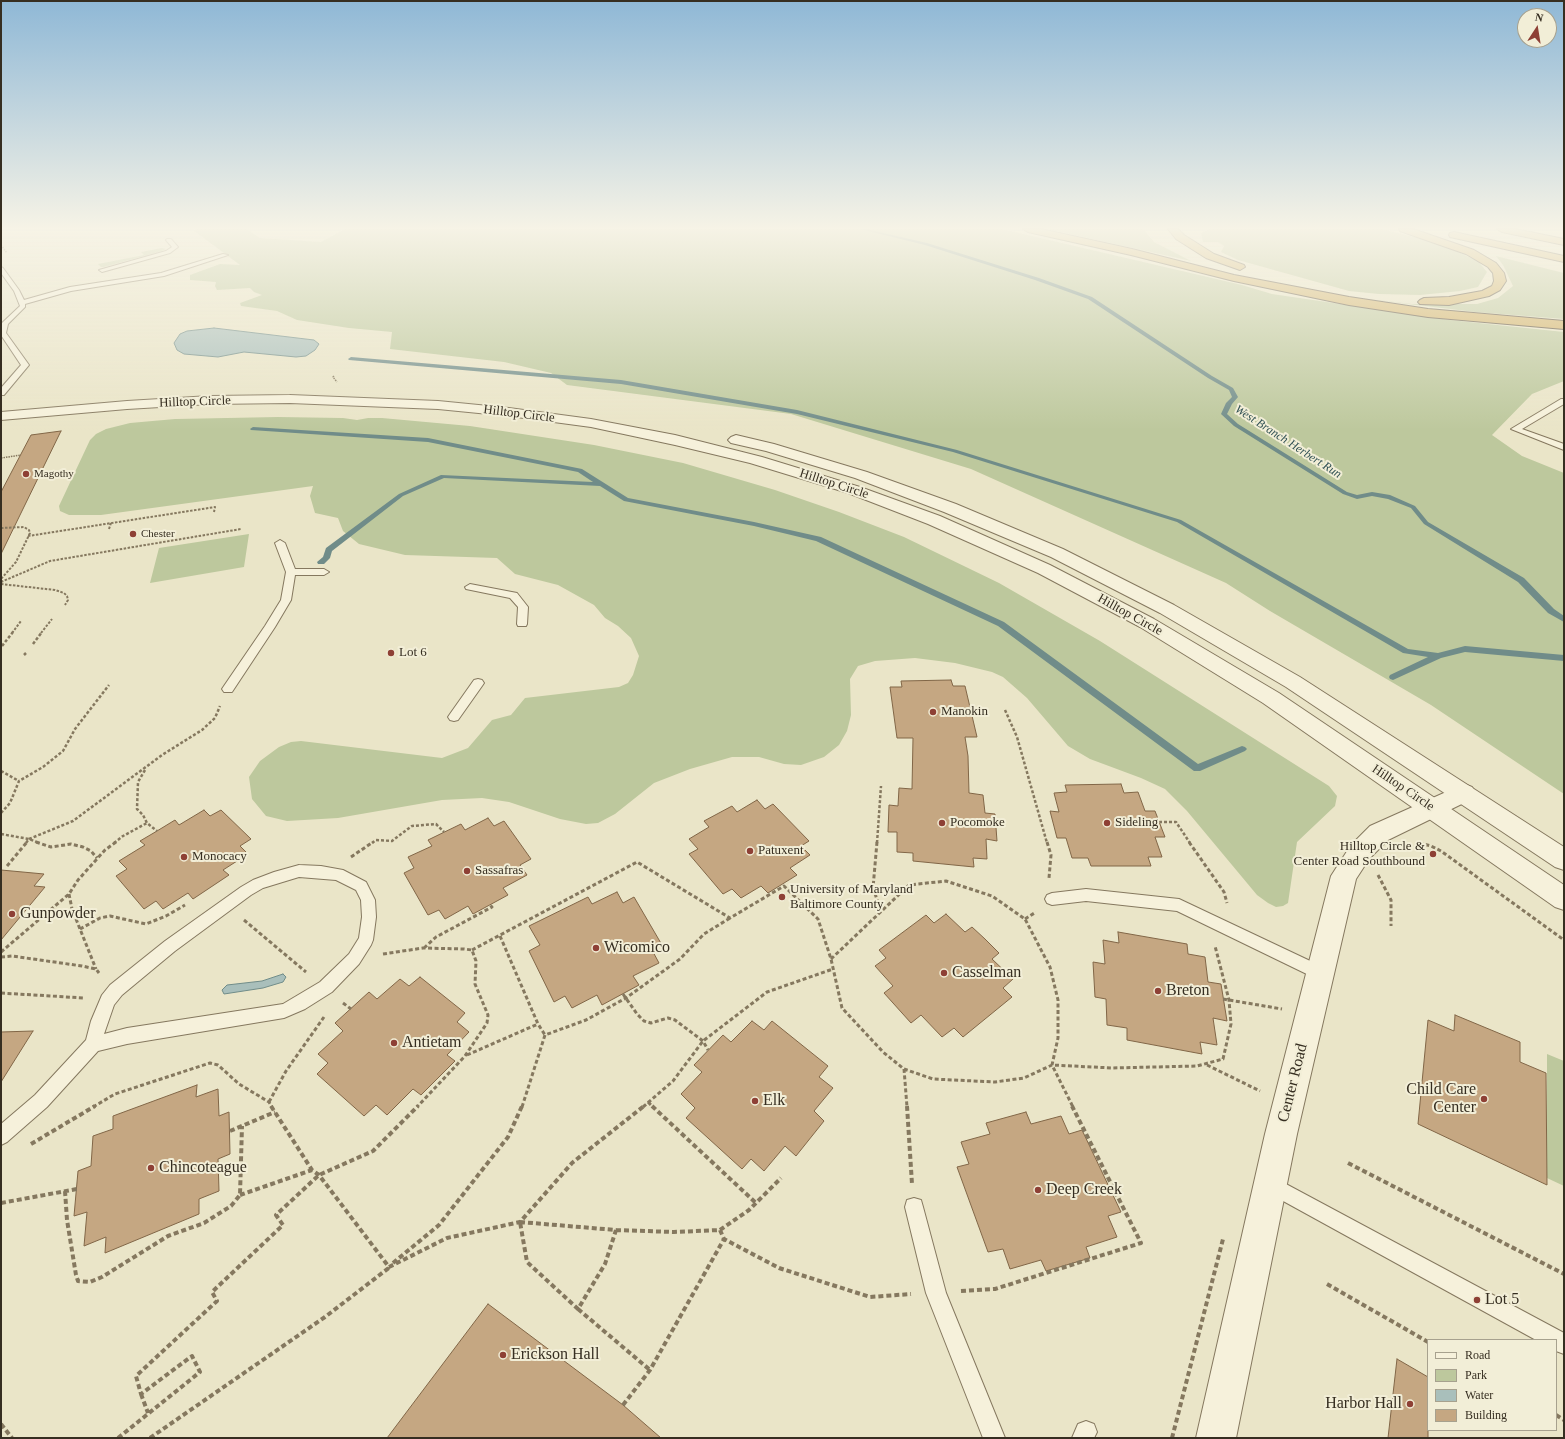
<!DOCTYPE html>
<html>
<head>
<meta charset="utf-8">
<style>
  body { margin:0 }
  #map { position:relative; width:1565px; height:1439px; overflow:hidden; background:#eae5c8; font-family:"Times New Roman",serif }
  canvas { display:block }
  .frame { position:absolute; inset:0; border:2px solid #362e21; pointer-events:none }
  .legend { position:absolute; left:1427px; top:1339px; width:130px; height:92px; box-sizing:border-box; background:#f2eed7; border:1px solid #a7a18e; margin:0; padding:5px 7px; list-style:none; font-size:12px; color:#362e21 }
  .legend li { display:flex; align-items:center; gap:8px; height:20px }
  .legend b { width:20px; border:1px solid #a7a18e }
  .north { position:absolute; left:1517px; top:8px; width:40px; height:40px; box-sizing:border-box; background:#f2eed7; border:1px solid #a7a18e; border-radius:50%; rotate:12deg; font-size:11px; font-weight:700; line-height:16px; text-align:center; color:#362e21 }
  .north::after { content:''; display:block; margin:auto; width:14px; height:18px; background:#8e4035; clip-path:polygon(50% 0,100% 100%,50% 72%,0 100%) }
</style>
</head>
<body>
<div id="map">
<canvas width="1565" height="1439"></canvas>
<div class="frame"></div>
<ul class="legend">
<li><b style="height:5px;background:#f6f1db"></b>Road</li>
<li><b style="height:11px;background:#bdc89d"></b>Park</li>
<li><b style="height:11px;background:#a9bfbb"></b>Water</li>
<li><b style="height:11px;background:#c5a782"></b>Building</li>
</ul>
<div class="north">N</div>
</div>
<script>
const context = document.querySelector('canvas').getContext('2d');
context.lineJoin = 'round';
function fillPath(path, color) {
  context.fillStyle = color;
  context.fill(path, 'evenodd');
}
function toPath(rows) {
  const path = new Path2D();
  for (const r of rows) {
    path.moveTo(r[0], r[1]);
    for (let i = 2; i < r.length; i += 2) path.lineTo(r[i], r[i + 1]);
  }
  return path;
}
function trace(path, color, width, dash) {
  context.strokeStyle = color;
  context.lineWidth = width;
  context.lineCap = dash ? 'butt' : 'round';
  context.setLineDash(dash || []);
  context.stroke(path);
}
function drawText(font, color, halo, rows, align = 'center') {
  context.font = font + ' "Times New Roman",serif';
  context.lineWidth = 4;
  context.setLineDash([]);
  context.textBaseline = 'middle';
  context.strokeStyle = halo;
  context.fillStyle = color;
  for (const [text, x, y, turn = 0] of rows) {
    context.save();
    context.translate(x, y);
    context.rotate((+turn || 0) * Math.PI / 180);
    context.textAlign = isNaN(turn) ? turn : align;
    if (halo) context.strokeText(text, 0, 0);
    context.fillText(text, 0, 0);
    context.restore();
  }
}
const green = toPath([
  [199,229,246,229,260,238,321,242,345,229,1002,229,1242,285,1272,294,1450,320,1564,332,1564,381,1532,394,1492,435,1522,456,1564,473,1564,794,1431,705,1270,611,1226,583,971,469,791,414,567,385,551,373,504,362,390,349,392,332,349,328,297,320,277,311,241,306,240,303,262,295,254,292,250,288,217,290,215,286,216,282,190,280,190,275,220,264,240,265,193,230],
  [1047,229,1143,229,1154,242,1191,261],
  [1210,229,1382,229,1438,243,1478,261,1487,272,1478,287,1460,291,1420,295,1379,294,1349,291,1238,260,1221,252,1224,246,1218,242,1203,242,1201,233],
  [162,248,166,249,162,251,104,267,101,267,98,264,144,255,141,252],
  [1496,256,1564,273,1564,319,1475,312,1359,298,1412,304,1477,304,1498,298,1513,286,1503,265],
  [278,417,343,418,357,420,368,418,382,418,470,426,594,445,683,463,775,490,839,512,904,537,999,583,1100,641,1329,786,1337,796,1335,806,1297,842,1288,903,1283,906,1276,907,1268,903,1257,895,1187,811,1165,789,1141,778,1090,759,1068,746,1027,698,1003,677,992,672,955,663,915,658,875,661,858,666,850,679,851,715,847,731,839,745,824,757,801,765,784,764,759,757,732,757,690,769,654,783,615,814,598,823,586,824,560,819,509,802,482,798,442,800,338,818,287,821,266,816,252,799,249,777,260,761,279,747,291,742,301,741,442,758,468,748,492,720,511,715,525,698,619,687,628,683,633,675,639,656,631,638,618,626,605,618,594,605,558,585,515,574,497,558,405,555,359,544,343,531,338,518,315,513,310,496,313,486,101,515,69,515,60,511,59,506,90,440,96,434,106,429,130,423,175,419],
  [249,534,244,567,150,583,159,548],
  [1547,1054,1564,1061,1564,1186,1547,1178]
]);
const water = toPath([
  [214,328,314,340,319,344,315,350,306,356,296,357,244,352,218,357,184,354,177,350,174,343,180,334,187,331,214,328],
  [283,974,286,977,283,982,263,988,224,994,222,990,227,985,262,981,283,974]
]);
const stream = toPath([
  [860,229,866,229,927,243,1039,278,1092,297,1212,376,1233,388,1238,397,1232,404,1227,414,1238,424,1347,492,1357,495,1372,492,1390,495,1415,506,1428,522,1524,578,1554,609,1564,616,1564,622,1548,613,1518,582,1424,524,1411,508,1388,499,1372,496,1357,499,1343,494,1234,426,1221,414,1226,403,1232,397,1229,390,1208,378,1088,299,1035,280,925,245,860,229],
  [351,357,621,380,797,410,957,450,1181,520,1408,649,1438,653,1465,646,1564,655,1564,661,1465,652,1441,658,1393,680,1390,679,1389,677,1390,675,1428,657,1403,653,1177,522,953,452,797,414,621,384,349,360,348,359,351,357],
  [253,427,428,438,582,469,628,498,754,522,821,537,1004,622,1198,764,1242,746,1245,747,1247,749,1245,751,1200,771,1194,771,998,626,816,541,754,526,624,501,600,486,444,478,403,496,332,551,330,558,324,564,318,564,317,562,323,557,326,548,399,494,441,475,593,482,578,472,428,442,251,430,250,429,253,427]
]);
const building = toPath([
  [61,431,1,554,1,492,31,435,61,431],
  [951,680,953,686,965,686,977,737,965,737,968,756,969,793,983,795,985,813,995,814,997,841,986,839,987,859,973,858,974,867,913,861,913,853,897,852,897,832,888,832,889,805,898,806,899,788,912,789,913,738,897,738,890,687,902,687,901,681,951,680],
  [1121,784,1124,793,1138,792,1145,811,1155,811,1165,837,1155,837,1162,857,1148,857,1151,866,1091,866,1088,858,1072,858,1066,838,1057,838,1050,811,1059,812,1054,793,1067,792,1065,785,1121,784],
  [757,800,765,809,773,804,809,841,801,846,810,855,790,868,797,875,768,893,761,886,741,898,732,889,723,894,689,854,698,849,689,839,709,827,704,821,732,806,737,812,757,800],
  [204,810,210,816,221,810,251,839,240,846,248,854,223,870,229,875,193,899,188,893,163,909,156,901,144,909,116,876,127,869,119,861,145,845,140,841,157,831,175,820,179,825,204,810],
  [488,818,494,826,504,821,531,859,520,865,527,875,503,888,508,895,473,914,468,906,445,919,439,910,428,915,404,873,414,868,408,857,432,846,428,840,461,824,465,830,488,818],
  [1,870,44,874,34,886,45,887,1,940,1,870],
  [617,892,623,903,634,897,662,945,652,950,659,963,633,976,639,985,602,1005,597,995,572,1008,565,996,554,1002,529,951,540,945,529,926,588,897,592,904,617,892],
  [946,914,965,932,972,927,985,939,999,953,992,959,1013,979,1003,988,1012,997,963,1037,954,1028,942,1037,921,1015,911,1023,884,993,893,986,875,966,886,958,879,950,926,915,934,923,946,914],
  [1118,932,1187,944,1188,954,1205,957,1208,982,1221,984,1227,1021,1213,1018,1217,1045,1200,1042,1202,1054,1127,1040,1127,1028,1107,1025,1106,999,1095,997,1093,962,1105,964,1103,940,1119,943,1118,932],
  [420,977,465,1013,457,1022,469,1032,447,1055,455,1061,421,1095,413,1089,387,1115,376,1105,364,1116,317,1074,328,1063,318,1054,343,1031,335,1023,369,992,377,999,400,979,409,986,420,977],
  [1455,1015,1520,1042,1520,1062,1546,1073,1547,1185,1418,1124,1428,1020,1454,1031,1455,1015],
  [752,1021,764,1030,772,1021,828,1066,819,1077,833,1088,814,1111,824,1121,796,1156,785,1146,764,1171,751,1159,742,1169,686,1118,695,1108,681,1094,702,1072,694,1065,723,1035,731,1042,752,1021],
  [33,1031,1,1082,1,1032,33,1031],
  [197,1085,196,1097,218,1089,219,1116,229,1112,230,1154,218,1159,219,1191,199,1199,199,1214,105,1253,106,1237,84,1246,87,1212,74,1216,78,1171,91,1166,93,1136,113,1129,113,1116,197,1085],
  [1026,1112,1031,1124,1061,1116,1069,1134,1082,1130,1121,1212,1108,1216,1117,1237,1086,1247,1090,1258,1046,1271,1041,1260,1010,1269,1003,1249,988,1252,957,1167,969,1164,961,1142,990,1134,986,1123,1026,1112],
  [488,1304,623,1405,661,1438,387,1438,488,1304],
  [1397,1359,1428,1377,1428,1438,1388,1438,1397,1359]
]);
const pathFar4 = toPath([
  [1,245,7,253],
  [334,376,333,377,337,382],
  [1,458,21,455]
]);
const pathFar3 = toPath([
  [1,528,24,527,29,530,30,533,16,562,1,579],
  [109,529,111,523],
  [28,536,215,507,214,512],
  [1,582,50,561,241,529],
  [1,584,55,590,64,593,67,596,68,600,65,605],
  [12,633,21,621],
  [41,633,52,619]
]);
const pathFar2 = toPath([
  [33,644,42,632],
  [2,646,13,632],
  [24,655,26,653],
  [1005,710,1017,737,1047,843],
  [145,770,138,782,137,809,143,815,147,823,157,831],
  [1,771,19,781],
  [1,813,10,803,19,781,43,767,63,751,75,729,109,685],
  [1159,822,1176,822,1190,843],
  [1,834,29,839,39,843],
  [26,843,29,839,73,821,162,755,202,730,215,718,220,706],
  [114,843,123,836,147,823],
  [372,843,376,840,392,841,412,826,436,824,444,832],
  [877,843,881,786]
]);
const pathFar1 = toPath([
  [36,842,51,847,71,844,83,847,91,851,97,858],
  [877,842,873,888,881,911],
  [1047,842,1051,855,1049,878],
  [1189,842,1224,892,1227,903],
  [1419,843,1431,846,1441,851,1564,940],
  [351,857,373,842],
  [7,866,27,842],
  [1378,875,1391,900,1391,926],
  [69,894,72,909,96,969],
  [1025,919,1036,912],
  [244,920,306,972],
  [80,929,100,918,110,916,146,924,166,916,185,905],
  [500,936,538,1024,545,1035],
  [424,948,436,937,492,907,490,905],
  [472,950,637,862,730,918,784,886,818,919,831,959,842,1008,883,1052,904,1069,933,1079,995,1082,1024,1078,1052,1065,1112,1068,1197,1066,1223,1059,1231,1024,1229,1000,1215,946],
  [1,952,69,894,78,880,105,850,116,842],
  [383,954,423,948,464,949,472,950,476,961,475,984,488,1015,487,1023,465,1056,417,1107],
  [1,957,12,956,82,966,96,969,99,973],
  [831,959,909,885,946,881,992,896,1025,919,1050,967,1058,1000,1058,1038,1052,1065,1073,1107],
  [1,993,84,998],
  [623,994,637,1014,644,1021,651,1023,668,1018,675,1020,703,1041,708,1050],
  [1223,999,1282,1009],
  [343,1003,351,1009],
  [467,1055,538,1024],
  [1207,1065,1260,1091],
  [904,1069,907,1107],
  [269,1102,286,1071,324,1017],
  [648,1102,653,1107],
  [93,1107,115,1094,210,1063,218,1065,239,1084,269,1102,272,1107],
  [522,1107,545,1035,586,1020,626,998,680,959,704,934,730,918],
  [643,1107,673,1081,703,1041,767,992,833,969]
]);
const path = toPath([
  [271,1106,312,1170,319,1175,389,1267,447,1238,520,1222,572,1163,644,1106],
  [652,1106,756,1203],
  [907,1106,912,1184],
  [230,1131,275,1112],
  [31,1144,95,1106],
  [1348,1163,1564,1274],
  [65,1191,67,1220,76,1275,78,1281,90,1282,102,1277,168,1236,204,1223,231,1206,240,1195,242,1126],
  [240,1195,312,1170],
  [1,1203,77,1189],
  [520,1222,616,1230,605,1264,578,1309,527,1262,520,1222],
  [616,1230,674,1232,720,1230,724,1239,779,1268,870,1297,911,1294],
  [720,1230,749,1210,781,1178],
  [393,1263,439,1225,508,1137,522,1106],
  [1327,1284,1428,1342],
  [961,1291,995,1289,1141,1243,1072,1106],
  [578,1309,650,1370],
  [141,1394,148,1413],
  [623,1405,650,1370,724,1239],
  [1556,1415,1564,1420],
  [1,1424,12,1438],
  [118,1438,200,1372,192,1356,141,1394,136,1376,217,1301,212,1292,283,1225,276,1215,319,1175,373,1151,418,1106],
  [150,1438,325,1317,390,1267],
  [1172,1438,1223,1239]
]);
const service = toPath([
  [167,239,171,239,178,247,170,253,102,272,99,270,166,251,172,247,166,240,167,239],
  [223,254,228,255,164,276,71,291,25,304,25,307,8,324,6,333,29,365,4,395,1,395,1,388,21,365,1,335,2,323,20,306,14,291,1,273,1,267,3,268,19,290,24,300,70,287,161,273,223,254],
  [1561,399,1564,399,1564,404,1522,429,1564,444,1564,450,1511,429,1561,399],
  [280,540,285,543,295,569,324,569,329,572,324,575,295,575,291,600,275,627,232,692,224,692,222,689,224,686,265,626,281,600,286,572,275,543,280,540],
  [470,584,517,593,528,607,527,624,526,626,518,626,517,624,518,607,510,598,466,589,465,587,470,584],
  [478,679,482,680,484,683,482,686,458,720,454,721,450,720,448,717,450,714,474,680,478,679],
  [299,865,321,866,343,870,366,882,375,900,376,917,373,940,371,945,359,964,332,992,305,1009,284,1018,127,1044,98,1051,47,1107,7,1142,1,1145,1,1124,35,1095,86,1040,91,1021,102,995,110,985,165,941,241,887,253,880,274,872,299,865],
  [299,877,336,880,356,890,361,900,362,917,359,938,349,954,320,982,283,1004,127,1028,104,1034,114,1005,122,995,175,951,251,895,263,888,299,877],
  [1086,889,1179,899,1325,968,1328,973,1325,978,1320,980,1315,978,1177,911,1086,901,1052,905,1047,903,1045,899,1047,895,1052,893,1086,889],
  [1271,1176,1564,1333,1564,1354,1556,1351,1556,1340,1536,1340,1265,1191,1262,1185,1265,1179,1271,1176],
  [914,1198,921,1200,923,1207,946,1293,1005,1438,983,1438,926,1293,905,1207,907,1200,914,1198],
  [1086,1421,1094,1424,1097,1432,1094,1438,1072,1438,1078,1424,1086,1421]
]);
const minor = toPath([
  [1464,784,1472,787,1476,793,1472,799,1388,840,1369,859,1356,879,1297,1134,1236,1438,1196,1438,1265,1134,1331,876,1351,845,1370,826,1464,784]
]);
const tertiary = toPath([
  [290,395,438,401,509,408,591,419,675,435,762,457,860,487,940,516,1050,565,1154,619,1279,693,1564,885,1564,910,1555,907,1263,703,1140,627,1038,573,928,524,848,493,750,463,675,445,591,427,509,416,438,409,290,403,210,404,127,409,1,420,1,412,127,401,210,396,290,395],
  [736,435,774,444,867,472,956,504,1063,549,1174,605,1300,677,1564,847,1564,870,1555,867,1286,687,1160,613,1051,557,944,512,855,478,766,451,731,443,728,440,731,437,736,435]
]);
const motorway = toPath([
  [1023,229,1041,229,1132,249,1234,275,1349,297,1428,309,1564,321,1564,329,1428,317,1349,305,1234,281,1131,255,1028,232,1023,229],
  [1168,229,1178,229,1184,235,1214,254,1244,265,1245,267,1240,270,1206,258,1176,239,1168,229],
  [1399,229,1413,229,1474,250,1496,263,1504,273,1506,281,1500,290,1489,296,1449,305,1420,304,1418,302,1420,300,1424,298,1449,297,1482,291,1492,286,1494,281,1493,273,1488,267,1466,254,1400,231,1399,229],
  [1497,229,1515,229,1564,239,1564,245,1502,232,1497,229],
  [1454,232,1564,256,1564,262,1450,237,1449,235,1450,233,1454,232]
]);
const markers = [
  [26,474,4,"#8e4035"],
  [133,534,4,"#8e4035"],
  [391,653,4,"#8e4035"],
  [933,712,4,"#8e4035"],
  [942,823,4,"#8e4035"],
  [1107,823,4,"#8e4035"],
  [750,851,4,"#8e4035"],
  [1433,854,4,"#8e4035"],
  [184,857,4,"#8e4035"],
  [467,871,4,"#8e4035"],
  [782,897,4,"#8e4035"],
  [12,914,4,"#8e4035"],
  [596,948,4,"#8e4035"],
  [944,973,4,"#8e4035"],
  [1158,991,4,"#8e4035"],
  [394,1043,4,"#8e4035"],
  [1484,1099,4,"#8e4035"],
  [755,1101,4,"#8e4035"],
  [151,1168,4,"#8e4035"],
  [1038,1190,4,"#8e4035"],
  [1477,1300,4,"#8e4035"],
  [503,1355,4,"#8e4035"],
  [1410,1404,4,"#8e4035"]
];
const farPoinames = [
  ["Magothy",34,474],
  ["Chester",141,534]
];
const farWaternames = [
  ["West Branch Herbert Run",1288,442,33]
];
const streetNames = [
  ["Hilltop Circle",195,402,-2],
  ["Hilltop Circle",519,414,7],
  ["Hilltop Circle",834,484,18],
  ["Hilltop Circle",1130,615,29],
  ["Hilltop Circle",1403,788,34]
];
const poiNames = [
  ["Lot 6",399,653],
  ["Manokin",941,712],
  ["Pocomoke",950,823],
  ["Sideling",1115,823],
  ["Hilltop Circle &",1425,847,"right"],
  ["Center Road Southbound",1425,862,"right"],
  ["Patuxent",758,851],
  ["Monocacy",192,857],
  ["Sassafras",475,871],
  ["University of Maryland",790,890],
  ["Baltimore County",790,905]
];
const nearPoinames = [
  ["Gunpowder",20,914],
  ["Wicomico",604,948],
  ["Casselman",952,973],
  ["Breton",1166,991],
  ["Antietam",402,1043],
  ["Child Care",1476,1090,"right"],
  ["Center",1476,1108,"right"],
  ["Elk",763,1101],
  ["Chincoteague",159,1168],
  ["Deep Creek",1046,1190],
  ["Lot 5",1485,1300],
  ["Erickson Hall",511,1355],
  ["Harbor Hall",1402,1404,"right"]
];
const nearStreetnames = [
  ["Center Road",1293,1083,-76]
];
fillPath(green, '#bdc89d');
fillPath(water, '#a9bfbb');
trace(water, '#708c89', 1);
fillPath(stream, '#708c89');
fillPath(building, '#c5a782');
trace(building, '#816647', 1);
trace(service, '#85785f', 2);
trace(minor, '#85785f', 2);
trace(tertiary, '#85785f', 2);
trace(motorway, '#534632', 2);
trace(pathFar4, '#85785f', 1.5, [1.5, 1]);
trace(pathFar3, '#85785f', 2, [2.5, 1.5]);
trace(pathFar2, '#85785f', 2.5, [3, 2]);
trace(pathFar1, '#85785f', 3, [4, 2.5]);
trace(path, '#85785f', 4, [5, 3]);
fillPath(service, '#f6f1db');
fillPath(minor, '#f6f1db');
fillPath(tertiary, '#f6f1db');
fillPath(motorway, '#d1af62');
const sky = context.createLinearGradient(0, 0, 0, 430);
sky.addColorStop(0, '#8fb8d6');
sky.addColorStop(0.53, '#f6f3e6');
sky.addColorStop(1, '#f6f3e600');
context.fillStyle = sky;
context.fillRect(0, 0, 1565, 430);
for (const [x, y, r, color] of markers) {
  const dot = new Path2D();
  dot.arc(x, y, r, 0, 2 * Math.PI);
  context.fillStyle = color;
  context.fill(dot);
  trace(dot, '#f2eed7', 1.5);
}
drawText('11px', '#362e21', '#f2eed7', farPoinames, 'left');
drawText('italic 12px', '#325255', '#f2eed7', farWaternames);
drawText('13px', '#362e21', '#f2eed7', streetNames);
drawText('13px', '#362e21', '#f2eed7', poiNames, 'left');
drawText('16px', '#362e21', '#f2eed7', nearPoinames, 'left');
drawText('16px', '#362e21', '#f2eed7', nearStreetnames);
</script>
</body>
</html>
